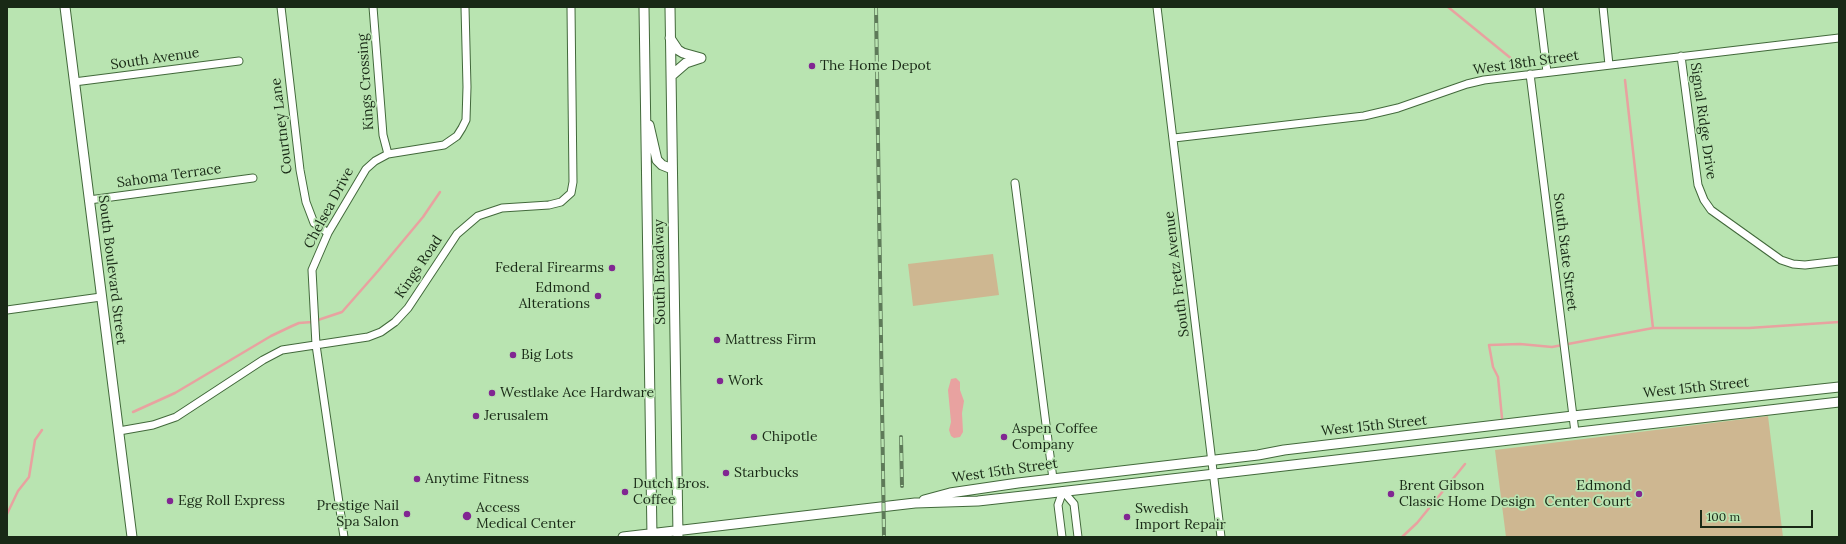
<!DOCTYPE html>
<html>
<head>
<meta charset="utf-8">
<style>
  body { margin:0 }
  #map { position:relative; width:1846px; height:544px; overflow:hidden; background:#b9e4b1; font-family:Lora,serif }
  canvas { display:block }
  .frame { position:absolute; inset:0; border:8px solid #192916; pointer-events:none }
  .scale { position:absolute; left:1700px; top:510px; width:113px; height:18px; box-sizing:border-box; border:2px solid #192916; border-top:0; padding-left:5px; font-size:12px; line-height:14px; white-space:nowrap; color:#192916; -webkit-text-stroke:3px #b9e4b1; paint-order:stroke }
</style>
</head>
<body>
<div id="map">
<canvas width="1846" height="544"></canvas>
<div class="frame"></div>
<div class="scale">100 m</div>
</div>
<script>
const context = document.querySelector('canvas').getContext('2d');
context.lineJoin = 'round';
function fillPath(path, color) {
  context.fillStyle = color;
  context.fill(path, 'evenodd');
}
function toPath(rows) {
  const path = new Path2D();
  for (const r of rows) {
    path.moveTo(r[0], r[1]);
    for (let i = 2; i < r.length; i += 2) path.lineTo(r[i], r[i + 1]);
  }
  return path;
}
function trace(path, color, width, dash) {
  context.strokeStyle = color;
  context.lineWidth = width;
  context.lineCap = dash ? 'butt' : 'round';
  context.setLineDash(dash || []);
  context.stroke(path);
}
function drawText(font, color, halo, rows, align = 'center') {
  context.font = font + ' Lora,serif';
  context.lineWidth = 3.5;
  context.setLineDash([]);
  context.textBaseline = 'middle';
  context.strokeStyle = halo;
  context.fillStyle = color;
  for (const [text, x, y, turn = 0] of rows) {
    context.save();
    context.translate(x, y);
    context.rotate((+turn || 0) * Math.PI / 180);
    context.textAlign = isNaN(turn) ? turn : align;
    if (halo) context.strokeText(text, 0, 0);
    context.fillText(text, 0, 0);
    context.restore();
  }
}
const green = toPath([
  [993,254,999,295,913,306,908,264],
  [1768,416,1783,537,1506,537,1495,450]
]);
const water = toPath([
  [956,378,960,382,960,390,964,401,962,413,963,432,960,437,954,438,951,436,949,430,951,422,948,390,951,379]
]);
const stream = toPath([
  [1448,7,1513,60],
  [1625,80,1653,328],
  [133,412,175,393,271,336,292,326,299,323,312,322,342,312,378,271,423,217,440,192],
  [1502,418,1498,377,1493,367,1489,345,1520,344,1552,347,1653,328,1749,328,1839,322],
  [7,514,18,491,29,477,35,440,42,430],
  [1402,537,1417,523,1465,464]
]);
const minor = toPath([
  [281,7,300,170,306,202,314,223,328,233],
  [373,7,383,135,388,154],
  [1157,7,1221,537],
  [1539,7,1547,72],
  [1603,7,1609,65],
  [1681,56,1698,185,1704,200,1711,210,1781,260,1793,264,1805,265,1839,261],
  [1530,74,1575,432],
  [74,82,239,61],
  [1174,138,1364,116,1398,108,1467,84,1484,80,1839,38],
  [1015,183,1053,479],
  [89,200,253,178],
  [7,310,101,297],
  [119,431,153,425,176,417,263,360,282,350,368,337,381,332,395,322,408,308,457,234,478,216,502,208,549,205,561,202,571,193,573,182,571,7],
  [344,537,316,345,312,270,328,233,366,169,375,161,388,154,444,145,457,136,462,128,466,120,467,87,465,7],
  [1062,537,1058,505,1063,491,1074,504,1078,537]
]);
const major = toPath([
  [65,7,132,537],
  [644,7,652,537],
  [670,7,678,536],
  [670,38,678,50,683,53,701,58],
  [671,76,686,63,701,58],
  [649,125,657,160,662,165,672,169],
  [924,500,950,493,1018,483,1258,455,1284,450,1573,416,1839,387],
  [623,537,915,503,978,501,1050,493,1839,402]
]);
const rail = toPath([
  [876,7,884,537],
  [901,437,902,486]
]);
const markers = [
  [812,66,4,"#812692"],
  [612,268,4,"#812692"],
  [598,296,4,"#812692"],
  [717,340,4,"#812692"],
  [513,355,4,"#812692"],
  [720,381,4,"#812692"],
  [492,393,4,"#812692"],
  [476,416,4,"#812692"],
  [754,437,4,"#812692"],
  [1004,437,4,"#812692"],
  [726,473,4,"#812692"],
  [417,479,4,"#812692"],
  [625,492,4,"#812692"],
  [1391,494,4,"#812692"],
  [1639,494,4,"#812692"],
  [170,501,4,"#812692"],
  [407,514,4,"#812692"],
  [467,516,5,"#812692"],
  [1127,517,4,"#812692"]
];
const streetNames = [
  ["South Avenue",155,59,-8],
  ["West 18th Street",1526,63,-8],
  ["Kings Crossing",366,82,-94],
  ["Signal Ridge Drive",1703,121,82],
  ["Courtney Lane",282,126,-97],
  ["Sahoma Terrace",169,176,-8],
  ["Chelsea Drive",329,208,-62],
  ["South State Street",1565,252,83],
  ["Kings Road",419,267,-56],
  ["South Boulevard Street",112,270,83],
  ["South Broadway",660,272,-91],
  ["South Fretz Avenue",1177,274,-97],
  ["West 15th Street",1696,388,-6],
  ["West 15th Street",1374,426,-6],
  ["West 15th Street",1005,471,-8]
];
const poiNames = [
  ["The Home Depot",820,66],
  ["Federal Firearms",604,268,"right"],
  ["Edmond",590,288,"right"],
  ["Alterations",590,304,"right"],
  ["Mattress Firm",725,340],
  ["Big Lots",521,355],
  ["Work",728,381],
  ["Westlake Ace Hardware",500,393],
  ["Jerusalem",484,416],
  ["Aspen Coffee",1012,429],
  ["Company",1012,445],
  ["Chipotle",762,437],
  ["Starbucks",734,473],
  ["Anytime Fitness",425,479],
  ["Dutch Bros.",633,484],
  ["Coffee",633,500],
  ["Brent Gibson",1399,486],
  ["Classic Home Design",1399,502],
  ["Edmond",1631,486,"right"],
  ["Center Court",1631,502,"right"],
  ["Egg Roll Express",178,501],
  ["Prestige Nail",399,506,"right"],
  ["Spa Salon",399,522,"right"],
  ["Access",476,508],
  ["Medical Center",476,524],
  ["Swedish",1135,509],
  ["Import Repair",1135,525]
];
fillPath(green, '#ceb791');
fillPath(water, '#e8a2a0');
trace(stream, '#e8a2a0', 2.5);
trace(minor, '#42693b', 9);
trace(major, '#42693b', 11);
trace(minor, '#fff', 7);
trace(major, '#fff', 9);
trace(rail, '#5e7a59', 4);
trace(rail, '#b9e4b1', 2.5, [8]);
for (const [x, y, r, color] of markers) {
  const dot = new Path2D();
  dot.arc(x, y, r, 0, 2 * Math.PI);
  context.fillStyle = color;
  context.fill(dot);
  trace(dot, '#b9e4b1', 1.5);
}
drawText('14px', '#192916', '#b9e4b1', streetNames);
drawText('14px', '#192916', '#b9e4b1', poiNames, 'left');
</script>
</body>
</html>
